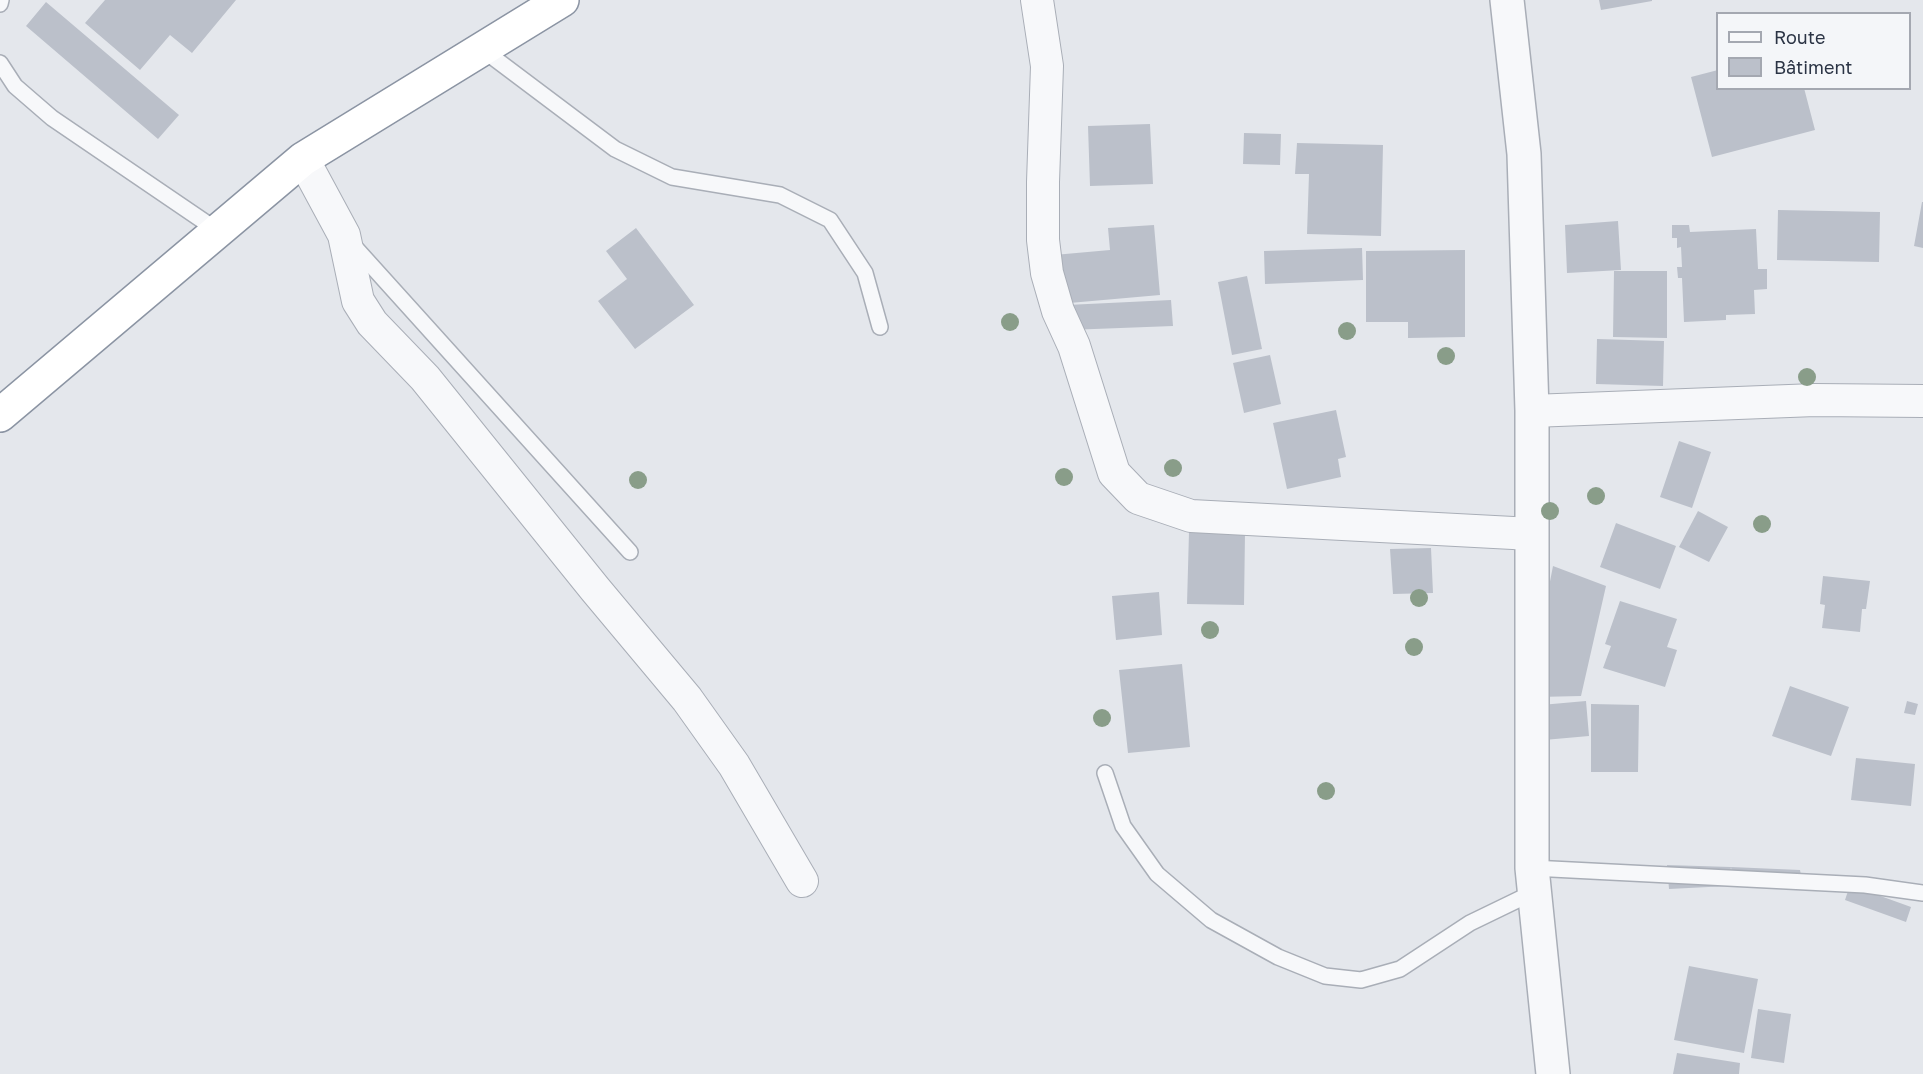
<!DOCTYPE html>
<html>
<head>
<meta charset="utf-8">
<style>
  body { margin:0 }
  #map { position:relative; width:1923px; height:1074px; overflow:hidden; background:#e4e7ec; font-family:"Golos Text",sans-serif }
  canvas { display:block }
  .legend { position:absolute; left:1716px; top:12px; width:195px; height:78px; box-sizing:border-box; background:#f4f6f9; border:2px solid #a4a8b1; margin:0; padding:8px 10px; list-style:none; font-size:18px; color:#2b3445 }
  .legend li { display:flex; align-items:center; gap:12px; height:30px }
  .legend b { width:30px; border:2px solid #a4a8b1 }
</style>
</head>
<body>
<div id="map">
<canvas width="1923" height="1074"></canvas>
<ul class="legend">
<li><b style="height:8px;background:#f7f8fa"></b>Route</li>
<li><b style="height:16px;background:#bbc0ca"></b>Bâtiment</li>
</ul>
</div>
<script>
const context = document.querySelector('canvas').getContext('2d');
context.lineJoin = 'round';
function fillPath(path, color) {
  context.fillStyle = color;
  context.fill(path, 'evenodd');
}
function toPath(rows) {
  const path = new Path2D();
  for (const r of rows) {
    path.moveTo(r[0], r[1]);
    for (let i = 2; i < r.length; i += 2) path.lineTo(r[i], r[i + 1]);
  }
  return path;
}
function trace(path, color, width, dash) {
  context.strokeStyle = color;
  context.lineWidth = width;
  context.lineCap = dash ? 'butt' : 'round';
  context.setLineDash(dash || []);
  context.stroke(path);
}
const building = toPath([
  [105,0,236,0,192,53,170,35,140,70,85,23],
  [1599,0,1652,0,1652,1,1601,10],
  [46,2,179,115,158,139,26,26],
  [1718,70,1718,88,1804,88,1815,130,1712,157,1691,77],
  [1150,124,1153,184,1090,186,1088,126],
  [1244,133,1281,134,1280,165,1243,164],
  [1297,143,1383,145,1381,236,1307,234,1309,174,1295,174],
  [1922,202,1923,202,1923,248,1914,246],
  [1778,210,1880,212,1879,262,1777,260],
  [1618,221,1621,270,1567,273,1565,225],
  [1154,225,1160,295,1058,304,1054,255,1110,250,1108,228],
  [1672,225,1689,225,1690,232,1756,229,1758,269,1767,269,1767,289,1754,290,1755,314,1726,315,1726,320,1684,322,1682,278,1678,278,1677,267,1682,267,1681,247,1677,248,1677,238,1672,238],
  [636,228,694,305,635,349,598,301,627,279,606,251],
  [1362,248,1363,280,1265,284,1264,251],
  [1465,250,1465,337,1408,338,1408,322,1366,322,1366,251],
  [1614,271,1667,271,1667,338,1613,337],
  [1247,276,1262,349,1232,355,1218,282],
  [1171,300,1173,326,1068,330,1067,305],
  [1597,339,1664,341,1663,386,1596,384],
  [1270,355,1281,404,1244,413,1233,363],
  [1336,410,1346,457,1338,459,1341,477,1287,489,1273,423],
  [1679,441,1711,452,1692,508,1660,497],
  [1698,511,1728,527,1709,562,1679,547],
  [1616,523,1676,546,1660,589,1600,567],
  [1189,532,1245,533,1244,605,1187,604],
  [1431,548,1433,593,1393,594,1390,549],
  [1553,566,1606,586,1581,696,1538,697,1540,633],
  [1823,576,1870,581,1866,609,1862,609,1860,632,1822,628,1825,605,1820,604],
  [1159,592,1162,635,1116,640,1112,596],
  [1620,601,1677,619,1667,647,1677,650,1665,687,1603,668,1611,646,1605,644],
  [1182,664,1190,747,1128,753,1119,670],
  [1790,686,1849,707,1831,756,1772,736],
  [1586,701,1589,736,1544,740,1541,705],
  [1907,701,1918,704,1915,715,1904,713],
  [1591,704,1639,705,1638,772,1591,772],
  [1856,758,1915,764,1911,806,1851,800],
  [1667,865,1731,867,1728,886,1669,889],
  [1731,867,1800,870,1803,885,1734,886],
  [1850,885,1911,907,1906,922,1845,900],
  [1689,966,1758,979,1744,1053,1674,1040],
  [1758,1009,1791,1014,1784,1063,1751,1058],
  [1677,1053,1740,1063,1739,1074,1673,1074]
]);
const service = toPath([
  [0,4,1,0],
  [482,49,615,149,672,177,780,195,830,220,865,273,880,327],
  [0,63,15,86,52,118,218,231],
  [352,244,630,552],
  [1105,773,1123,826,1157,874,1211,920,1278,957,1325,976,1361,980,1400,969,1470,923,1534,892],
  [1532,868,1865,885,1923,893]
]);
const minor = toPath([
  [1037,0,1047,66,1043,182,1043,240,1047,273,1058,311,1074,346,1114,473,1138,498,1191,516,1532,534],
  [303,159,344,235,358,301,372,323,425,378,595,589,687,699,734,765,802,881],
  [1532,411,1815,400,1923,401]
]);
const tertiary = toPath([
  [1507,0,1524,154,1532,411,1532,868,1553,1074]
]);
const trunk = toPath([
  [0,415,303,159,562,0]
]);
const trees = [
  [1010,322],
  [1347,331],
  [1446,356],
  [1807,377],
  [1173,468],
  [1064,477],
  [638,480],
  [1596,496],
  [1550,511],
  [1762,524],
  [1419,598],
  [1210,630],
  [1414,647],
  [1102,718],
  [1326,791]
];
fillPath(building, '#bbc0ca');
trace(service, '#a9aeb7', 18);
trace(minor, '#a9aeb7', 34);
trace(tertiary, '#a9aeb7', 36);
trace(trunk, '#8b94a3', 36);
trace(service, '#f7f8fa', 15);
trace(minor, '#f7f8fa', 32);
trace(tertiary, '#f7f8fa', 33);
trace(trunk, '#fff', 33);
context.fillStyle = '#899d89';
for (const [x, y] of trees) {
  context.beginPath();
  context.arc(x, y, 9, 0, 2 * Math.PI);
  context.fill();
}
</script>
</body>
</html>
